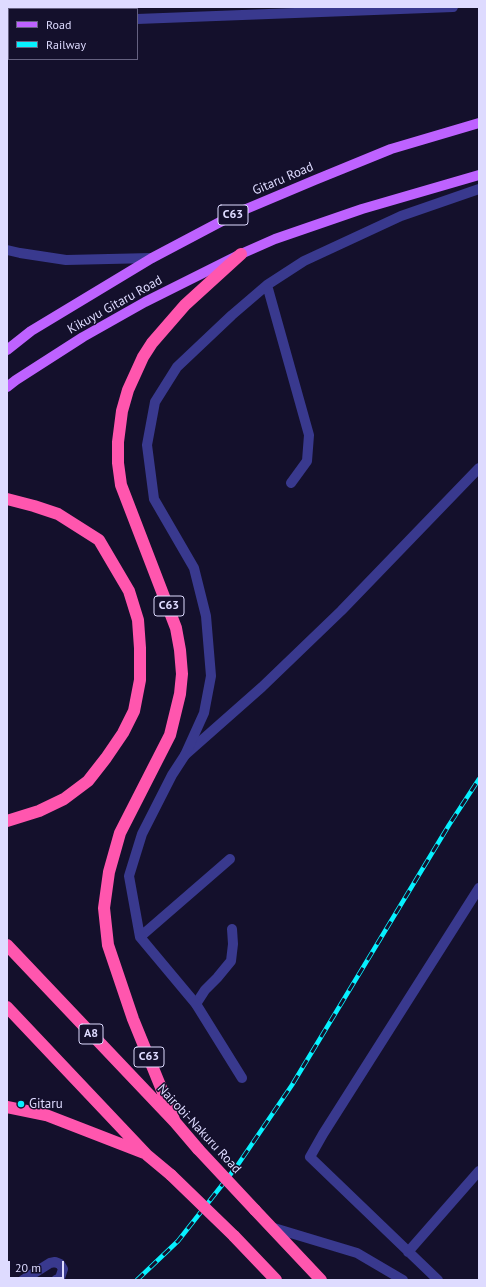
<!DOCTYPE html>
<html>
<head>
<meta charset="utf-8">
<style>
  body { margin:0 }
  #map { position:relative; width:486px; height:1287px; overflow:hidden; background:#14102c; font-family:"PT Sans",sans-serif }
  canvas { display:block }
  .frame { position:absolute; inset:0; border:8px solid #dedbff; pointer-events:none }
  .legend { position:absolute; left:8px; top:8px; width:130px; height:52px; box-sizing:border-box; background:#14102c; border:1px solid #656180; margin:0; padding:5px 7px; list-style:none; font-size:12px; color:#dedbff }
  .legend li { display:flex; align-items:center; gap:8px; height:20px }
  .legend b { width:20px; border:1px solid #656180 }
  .scale { position:absolute; left:8px; top:1261px; width:56px; height:18px; box-sizing:border-box; border:2px solid #dedbff; border-top:0; padding-left:5px; font-size:12px; line-height:14px; white-space:nowrap; color:#dedbff; -webkit-text-stroke:3px #14102c; paint-order:stroke }
</style>
</head>
<body>
<div id="map">
<canvas width="486" height="1287"></canvas>
<div class="frame"></div>
<ul class="legend">
<li><b style="height:5px;background:#be62ff"></b>Road</li>
<li><b style="height:5px;background:#07f1ff"></b>Railway</li>
</ul>
<div class="scale">20 m</div>
</div>
<script>
const context = document.querySelector('canvas').getContext('2d');
context.lineJoin = 'round';
function toPath(rows) {
  const path = new Path2D();
  for (const r of rows) {
    path.moveTo(r[0], r[1]);
    for (let i = 2; i < r.length; i += 2) path.lineTo(r[i], r[i + 1]);
  }
  return path;
}
function trace(path, color, width, dash) {
  context.strokeStyle = color;
  context.lineWidth = width;
  context.lineCap = dash ? 'butt' : 'round';
  context.setLineDash(dash || []);
  context.stroke(path);
}
function drawText(font, color, halo, rows, align = 'center') {
  context.font = font + ' "PT Sans",sans-serif';
  context.lineWidth = 3;
  context.setLineDash([]);
  context.textBaseline = 'middle';
  context.strokeStyle = halo;
  context.fillStyle = color;
  for (const [text, x, y, turn = 0] of rows) {
    context.save();
    context.translate(x, y);
    context.rotate((+turn || 0) * Math.PI / 180);
    context.textAlign = isNaN(turn) ? turn : align;
    if (halo) context.strokeText(text, 0, 0);
    context.fillText(text, 0, 0);
    context.restore();
  }
}
const lane = toPath([
  [185,755,262,687,341,611,479,468],
  [196,1004,205,990,217,978,231,961,233,944,232,929]
]);
const street = toPath([
  [37,9,38,7],
  [137,19,453,7],
  [7,24,9,24],
  [7,250,20,253,66,260,152,258],
  [267,285,309,435,307,461,291,483],
  [140,937,230,859],
  [242,1078,196,1004,140,937,129,876,142,834,172,775,185,755,204,713,211,676,206,616,194,568,154,499,147,445,155,402,177,367,232,315,267,285,304,261,401,216,479,189],
  [274,1228,357,1253,403,1280],
  [408,1252,479,1171],
  [23,1280,50,1263,55,1262,60,1264,63,1269,60,1278,56,1280],
  [438,1280,310,1157,323,1134,479,888]
]);
const primary = toPath([
  [7,350,31,331,152,258,239,212,315,180,391,149,479,123],
  [7,387,16,380,83,337,145,302,241,254,275,239,362,209,479,175]
]);
const highway = toPath([
  [7,499,34,506,58,514,99,540,129,591,138,620,140,648,140,680,134,711,123,733,106,758,88,781,64,799,39,811,7,821],
  [7,945,175,1122,198,1149],
  [7,1007,147,1155,171,1175],
  [7,1107,46,1115,144,1153],
  [175,1122,133,1019,108,945,104,908,109,872,120,833,170,735,180,694,182,674,180,650,176,628,121,485,118,463,118,442,122,411,128,390,143,357,152,343,185,305,241,254],
  [255,1210,321,1280],
  [234,1236,276,1280]
]);
const rail = toPath([
  [137,1280,178,1241,237,1166,292,1085,449,825,479,779]
]);
const highwayBridge = toPath([
  [198,1149,255,1210],
  [171,1175,234,1236]
]);
const markers = [
  [21,1104,4,"#07f1ff"]
];
const shields = [
  [233,215,30],
  [169,606,30],
  [91,1034,24],
  [149,1057,30]
];
const shieldNames = [
  ["C63",233,215],
  ["C63",169,606],
  ["A8",91,1034],
  ["C63",149,1057]
];
const streetNames = [
  ["Gitaru Road",283,179,-23],
  ["Kikuyu Gitaru Road",115,305,-29],
  ["Nairobi-Nakuru Road",199,1129,47]
];
const poiNames = [
  ["Gitaru",29,1104]
];
trace(lane, '#39398e', 10);
trace(street, '#39398e', 10);
trace(primary, '#be62ff', 10);
trace(highway, '#ff56ae', 12);
trace(rail, '#07f1ff', 4.5);
trace(rail, '#14102c', 3, [9]);
trace(highwayBridge, '#ff56ae', 12);
for (const [x, y, r, color] of markers) {
  const dot = new Path2D();
  dot.arc(x, y, r, 0, 2 * Math.PI);
  context.fillStyle = color;
  context.fill(dot);
  trace(dot, '#14102c', 1.5);
}
for (const [x, y, w] of shields) {
  const box = new Path2D();
  box.roundRect(x - w / 2, y - 10, w, 20, 3);
  context.fillStyle = '#14102c';
  context.fill(box);
  trace(box, '#dedbff', 1);
}
drawText('bold 12px', '#dedbff', null, shieldNames);
drawText('13px', '#dedbff', '#14102c', streetNames);
drawText('13px', '#dedbff', '#14102c', poiNames, 'left');
</script>
</body>
</html>
